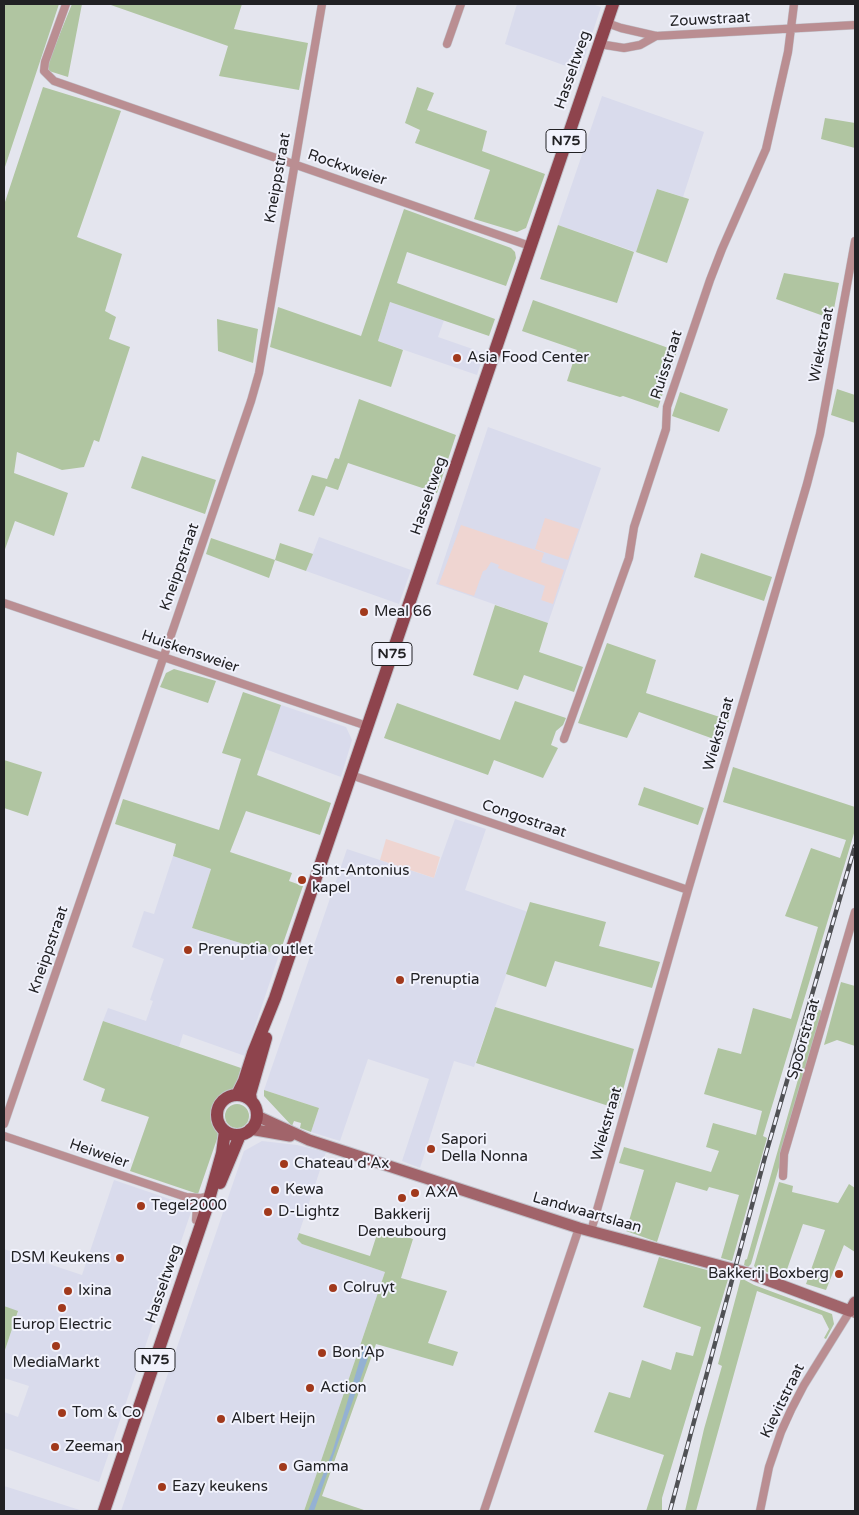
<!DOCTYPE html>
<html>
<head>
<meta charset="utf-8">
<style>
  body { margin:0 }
  #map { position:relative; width:859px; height:1515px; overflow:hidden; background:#e4e5ee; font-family:"Varela Round",sans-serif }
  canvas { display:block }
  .frame { position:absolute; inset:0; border:5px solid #212124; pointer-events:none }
</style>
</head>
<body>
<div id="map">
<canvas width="859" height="1515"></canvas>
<div class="frame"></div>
</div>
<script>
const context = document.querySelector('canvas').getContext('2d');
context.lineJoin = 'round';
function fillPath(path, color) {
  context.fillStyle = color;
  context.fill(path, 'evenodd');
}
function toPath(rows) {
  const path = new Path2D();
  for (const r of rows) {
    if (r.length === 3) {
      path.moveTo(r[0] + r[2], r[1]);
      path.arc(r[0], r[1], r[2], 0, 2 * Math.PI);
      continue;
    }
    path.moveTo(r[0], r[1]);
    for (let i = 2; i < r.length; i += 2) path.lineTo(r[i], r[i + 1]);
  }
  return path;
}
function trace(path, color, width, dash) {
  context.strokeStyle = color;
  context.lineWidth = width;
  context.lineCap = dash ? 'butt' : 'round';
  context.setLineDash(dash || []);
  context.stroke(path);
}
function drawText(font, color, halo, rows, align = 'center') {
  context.font = font + ' "Varela Round",sans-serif';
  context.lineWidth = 4;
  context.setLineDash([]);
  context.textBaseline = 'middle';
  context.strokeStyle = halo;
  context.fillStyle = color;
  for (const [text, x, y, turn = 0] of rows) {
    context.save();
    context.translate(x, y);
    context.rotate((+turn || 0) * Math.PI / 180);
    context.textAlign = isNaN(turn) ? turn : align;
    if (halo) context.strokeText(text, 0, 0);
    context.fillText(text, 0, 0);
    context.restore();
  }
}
const built = toPath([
  [517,4,592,4,601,7,580,71,505,44],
  [602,96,704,132,683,197,657,189,636,252,558,225],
  [390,302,444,320,438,337,484,353,477,375,378,341],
  [488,427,601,468,548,623,436,584],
  [319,537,411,570,399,604,306,571],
  [281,705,346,727,352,740,341,777,265,749],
  [455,819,486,829,465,890,528,912,474,1067,454,1061,420,1168,402,1161,429,1079,368,1059,340,1141,311,1132,319,1108,264,1090,347,849,434,878],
  [173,856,211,869,192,928,279,955,245,1056,183,1034,179,1047,103,1021,108,1008,146,1021,153,1001,150,1000,164,959,132,947,144,911,154,914],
  [262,1141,297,1145,326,1152,297,1239,302,1244,385,1272,304,1511,121,1511,244,1151],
  [114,1180,190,1206,191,1212,99,1482,4,1448,4,1412,18,1417,29,1386,4,1378,4,1353,18,1312,4,1306,4,1249,82,1275],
  [4,1486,83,1511,4,1511]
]);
const industrial = toPath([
  [545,518,579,529,568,560,535,549],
  [461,525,544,553,541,562,564,570,553,604,541,600,545,586,498,568,499,565,491,562,486,570,483,571,474,596,439,584],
  [386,839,440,857,434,878,380,860]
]);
const green = toPath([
  [4,4,59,4,4,170],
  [72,4,82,4,68,77,49,71,48,63],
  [108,4,242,4,234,29,308,43,299,90,219,76,228,46],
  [43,87,121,111,77,237,122,254,105,311,116,317,109,339,130,347,99,442,94,440,84,467,62,470,17,452,14,473,68,493,54,536,15,521,4,552,4,205],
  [417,87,434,93,427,110,487,131,482,151,545,174,526,228,517,232,474,219,490,170,415,143,420,130,405,123],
  [825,118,855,123,855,148,821,139],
  [657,189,689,199,667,263,636,252],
  [404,209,511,248,515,252,516,258,506,286,407,252,397,283,495,319,489,336,390,302,378,341,403,350,391,387,270,347,278,307,361,336],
  [558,225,634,252,617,303,540,279],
  [784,273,839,283,832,319,776,299],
  [533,300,677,351,658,408,623,396,620,397,567,381,577,350,522,331],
  [217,319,258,329,253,363,218,351],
  [837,389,855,395,855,423,831,415],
  [680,392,728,409,719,432,672,416],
  [359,399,456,435,437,493,348,463,338,490,326,486,314,516,298,511,312,475,327,479,335,458,339,459],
  [142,456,216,480,205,514,131,488],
  [211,538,275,560,280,543,313,554,306,571,275,560,269,578,206,554],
  [701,553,772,577,764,601,694,577],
  [495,605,548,623,539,652,583,667,574,692,524,675,518,690,473,675],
  [607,643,656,660,646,693,729,720,722,742,639,712,627,738,578,723],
  [174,669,216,681,208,703,160,687,166,673],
  [243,692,281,705,257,775,331,803,320,835,246,811,230,852,292,873,289,881,303,886,279,955,192,928,211,869,173,856,176,844,115,824,123,799,219,830,241,759,222,753],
  [515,701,566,718,563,725,556,731,551,745,558,748,543,778,494,760,488,775,384,738,397,703,500,740],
  [4,760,42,772,28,816,4,808],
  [733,767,855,807,855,830,763,1136,767,1138,732,1261,721,1258,739,1195,709,1187,707,1191,676,1182,657,1242,626,1231,644,1170,619,1163,624,1147,711,1172,719,1151,706,1147,713,1123,756,1135,762,1111,704,1094,718,1048,741,1054,753,1008,791,1019,818,927,785,916,811,848,840,858,846,840,723,802],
  [644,787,704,808,698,825,638,805],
  [530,902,606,922,599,946,660,962,652,988,555,961,546,987,506,974],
  [841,982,855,986,855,1046,837,1040,824,1045],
  [495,1007,634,1049,618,1109,476,1063],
  [818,1009,824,1012,751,1264,748,1267,744,1265,745,1260,747,1259],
  [103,1021,241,1068,235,1088,220,1097,213,1107,211,1122,218,1134,217,1139,198,1194,130,1171,149,1117,101,1101,105,1089,83,1080],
  [264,1090,319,1108,311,1132,300,1128,301,1123,294,1121,292,1126,264,1096],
  [237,1116,12],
  [779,1182,793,1186,792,1192,838,1203,849,1184,855,1188,855,1252,844,1245,826,1290,806,1284,825,1230,803,1224,784,1278,756,1268,754,1266],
  [379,1228,413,1239,401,1278,447,1291,428,1343,458,1352,453,1366,376,1344,322,1496,367,1511,304,1511,385,1272,302,1244,297,1239,299,1233,370,1256],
  [659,1257,729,1276,662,1498,662,1511,646,1511,664,1455,594,1432,609,1392,630,1398,642,1360,671,1370,676,1352,693,1356,701,1327,643,1307],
  [741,1278,754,1285,832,1314,834,1324,826,1339,824,1338,829,1329,822,1315,757,1291,696,1511,685,1511,704,1429,722,1366,718,1364],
  [4,1306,18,1311,4,1353]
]);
const water = toPath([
  [364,1346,367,1346,371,1349,314,1511,308,1511,332,1453]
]);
const street = toPath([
  [66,4,45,62,44,71,54,81,530,246],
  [607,23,621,28,656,36,855,25],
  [447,44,461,4],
  [599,44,624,48,640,45,656,36],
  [4,603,367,726],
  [564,739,629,558,634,527,666,429,667,407,710,280,722,249,766,149,788,52,794,4],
  [351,775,688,890],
  [4,1124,251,401,259,373,322,4],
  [4,1136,186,1197,201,1198,206,1197,211,1192],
  [783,1176,784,1154,855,912],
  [186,1197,197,1207,196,1220,202,1222],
  [591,1231,688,890,807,484,820,434,855,241],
  [484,1511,579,1228],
  [760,1511,769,1467,781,1432,791,1410,804,1385,850,1311,855,1314]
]);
const secondary = toPath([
  [257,1116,309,1140,579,1228,751,1274,850,1311,855,1302],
  [250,1129,290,1136]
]);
const primary = toPath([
  [237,1095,244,1081,253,1053,275,998,613,4],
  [237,1115,20],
  [251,1100,250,1094,266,1038],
  [220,1183,240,1135],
  [104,1511,206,1210,222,1153,225,1131]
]);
const rail = toPath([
  [670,1511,765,1157,855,846]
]);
const markers = [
  [457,358,5,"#a1391c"],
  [364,612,5,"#a1391c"],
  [302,880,5,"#a1391c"],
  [188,950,5,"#a1391c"],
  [400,980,5,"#a1391c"],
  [431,1149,5,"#a1391c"],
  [284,1164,5,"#a1391c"],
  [275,1190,5,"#a1391c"],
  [415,1193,5,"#a1391c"],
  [402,1198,5,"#a1391c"],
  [141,1206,5,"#a1391c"],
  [268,1212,5,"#a1391c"],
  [120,1258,5,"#a1391c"],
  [839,1274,5,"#a1391c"],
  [333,1288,5,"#a1391c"],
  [68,1291,5,"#a1391c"],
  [62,1308,5,"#a1391c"],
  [56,1346,5,"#a1391c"],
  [322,1353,5,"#a1391c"],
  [310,1388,5,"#a1391c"],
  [62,1413,5,"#a1391c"],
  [221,1419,5,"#a1391c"],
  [55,1447,5,"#a1391c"],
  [283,1467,5,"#a1391c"],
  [162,1487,5,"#a1391c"]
];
const shields = [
  [566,141,40],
  [392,654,40],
  [155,1360,40]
];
const shieldNames = [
  ["N75",566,141],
  ["N75",392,654],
  ["N75",155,1360]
];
const streetNames = [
  ["Zouwstraat",710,20,-3],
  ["Hasseltweg",573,70,-71],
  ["Rockxweier",347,168,19],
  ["Kneippstraat",278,178,-80],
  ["Wiekstraat",822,345,-79],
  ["Ruisstraat",667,365,-72],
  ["Hasseltweg",429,496,-71],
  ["Kneippstraat",180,567,-71],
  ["Huiskensweier",190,652,19],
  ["Wiekstraat",719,734,-74],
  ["Congostraat",524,819,19],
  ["Kneippstraat",49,950,-71],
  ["Spoorstraat",804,1039,-74],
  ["Wiekstraat",607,1124,-74],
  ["Heiweier",99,1154,19],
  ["Landwaartslaan",587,1213,16],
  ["Hasseltweg",164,1284,-71],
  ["Kievitstraat",783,1401,-64]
];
const poiNames = [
  ["Asia Food Center",467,358],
  ["Meal 66",374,612],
  ["Sint-Antonius",312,871],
  ["kapel",312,888],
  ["Prenuptia outlet",198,950],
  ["Prenuptia",410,980],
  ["Sapori",441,1140],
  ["Della Nonna",441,1157],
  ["Chateau d'Ax",294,1164],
  ["Kewa",285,1190],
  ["AXA",425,1193],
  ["Tegel2000",151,1206],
  ["D-Lightz",278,1212],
  ["Bakkerij",402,1215,"center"],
  ["Deneubourg",402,1232,"center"],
  ["DSM Keukens",110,1258,"right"],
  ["Bakkerij Boxberg",829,1274,"right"],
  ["Colruyt",343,1288],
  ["Ixina",78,1291],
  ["Europ Electric",62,1325,"center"],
  ["Bon'Ap",332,1353],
  ["MediaMarkt",56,1363,"center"],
  ["Action",320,1388],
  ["Tom & Co",72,1413],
  ["Albert Heijn",231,1419],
  ["Zeeman",65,1447],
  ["Gamma",293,1467],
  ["Eazy keukens",172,1487]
];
fillPath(built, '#d9dbec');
fillPath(industrial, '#efd5d1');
fillPath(green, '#b0c5a1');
fillPath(water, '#94b1d3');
trace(street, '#c1c2ca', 9);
trace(secondary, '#c1c2ca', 13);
trace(primary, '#c1c2ca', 14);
trace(street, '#ba8e92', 8);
trace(secondary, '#a1646a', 11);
trace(primary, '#8e444d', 12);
trace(rail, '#505155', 4.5);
trace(rail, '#f1f2fc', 2.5, [8]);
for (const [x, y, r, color] of markers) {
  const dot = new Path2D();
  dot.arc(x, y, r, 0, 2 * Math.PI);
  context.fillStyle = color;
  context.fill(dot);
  trace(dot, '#f1f2fc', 2);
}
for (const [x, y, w] of shields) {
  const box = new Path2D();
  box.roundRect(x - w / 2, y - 11.5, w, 23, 4);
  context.fillStyle = '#f1f2fc';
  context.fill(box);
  trace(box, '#212124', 1);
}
drawText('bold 14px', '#212124', null, shieldNames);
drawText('15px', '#212124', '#f1f2fc', streetNames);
drawText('15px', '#212124', '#f1f2fc', poiNames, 'left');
</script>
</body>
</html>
